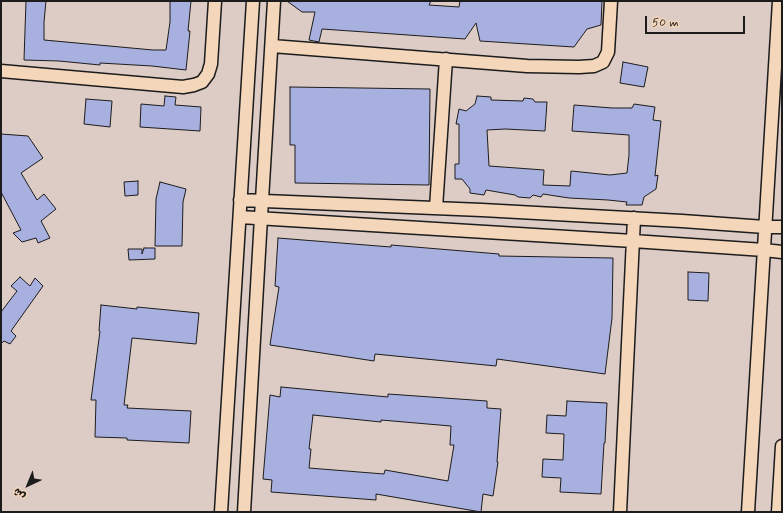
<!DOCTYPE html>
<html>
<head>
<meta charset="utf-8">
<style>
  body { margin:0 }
  #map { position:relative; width:783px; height:513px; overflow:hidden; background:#ddcbc5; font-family:Mynerve,"Playpen Sans Arabic",sans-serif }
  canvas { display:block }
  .frame { position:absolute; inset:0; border:2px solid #1c1c1c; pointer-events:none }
  .north { position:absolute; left:8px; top:465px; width:40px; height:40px; -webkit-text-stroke:3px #f4d6ba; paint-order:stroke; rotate:224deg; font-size:11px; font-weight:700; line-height:16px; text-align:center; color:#1c1c1c }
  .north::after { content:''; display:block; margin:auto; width:14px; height:18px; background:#1c1c1c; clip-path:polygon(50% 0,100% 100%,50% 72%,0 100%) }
  .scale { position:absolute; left:645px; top:16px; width:100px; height:18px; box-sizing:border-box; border:2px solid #1c1c1c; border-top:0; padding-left:5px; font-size:12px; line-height:14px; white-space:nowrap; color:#1c1c1c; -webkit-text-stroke:3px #f4d6ba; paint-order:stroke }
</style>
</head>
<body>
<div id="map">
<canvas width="783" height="513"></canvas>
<div class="frame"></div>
<div class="north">ش</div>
<div class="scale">50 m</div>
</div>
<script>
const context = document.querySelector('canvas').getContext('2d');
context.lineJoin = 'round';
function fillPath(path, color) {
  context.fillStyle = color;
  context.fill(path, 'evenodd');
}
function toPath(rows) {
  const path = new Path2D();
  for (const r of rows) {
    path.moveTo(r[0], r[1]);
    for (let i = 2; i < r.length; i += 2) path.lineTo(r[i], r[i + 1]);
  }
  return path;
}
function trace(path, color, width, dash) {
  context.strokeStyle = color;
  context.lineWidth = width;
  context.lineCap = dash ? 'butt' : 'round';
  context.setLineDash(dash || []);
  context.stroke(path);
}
const building = toPath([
  [26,1,46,1,44,22,44,40,153,50,166,50,170,22,170,1,191,1,188,31,190,31,186,70,152,66,100,63,100,65,59,61,24,60,26,1],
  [287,1,431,1,429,5,459,7,460,1,602,1,601,25,587,29,574,47,480,41,476,23,465,39,322,29,319,42,309,40,315,12,302,12,287,1],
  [623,62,648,67,644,87,620,83,623,62],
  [290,87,430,89,429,185,295,183,295,145,290,145,290,87],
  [165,96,176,97,175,105,201,107,200,131,140,127,141,104,164,106,165,96],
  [477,96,491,97,491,100,523,101,524,98,533,99,535,102,547,102,545,131,505,129,487,130,489,166,544,170,543,185,570,186,571,171,610,175,627,173,629,155,629,135,572,131,574,105,612,108,632,108,634,104,655,107,653,120,661,121,655,176,658,175,656,189,644,197,642,205,626,205,627,202,608,200,569,198,543,194,541,197,533,195,530,198,518,197,515,195,486,190,484,195,470,193,470,189,462,179,455,179,455,164,459,164,459,124,456,124,459,109,466,111,475,104,477,96],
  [86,99,112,101,110,127,84,124,86,99],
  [1,134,28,136,43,158,21,173,37,200,44,194,56,209,41,221,50,238,38,243,36,238,22,242,13,233,21,230,1,192,1,134],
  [138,181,138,195,125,196,124,182,138,181],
  [160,182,186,189,183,202,182,246,155,246,156,199,160,182],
  [278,238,391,247,391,245,499,254,499,256,613,258,612,318,605,374,497,359,496,366,375,354,374,361,270,345,279,287,275,286,278,238],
  [144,248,155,248,155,259,129,260,128,249,142,249,142,254,144,248],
  [688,272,709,273,708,301,688,300,688,272],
  [20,277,30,286,35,278,43,286,11,331,16,336,10,344,4,341,1,344,1,312,17,291,11,286,20,277],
  [101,305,137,309,137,307,199,313,196,344,132,338,124,405,128,405,127,408,191,411,189,443,127,440,127,438,95,437,96,400,91,400,100,331,99,331,101,305],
  [281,387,388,397,388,394,487,401,487,408,501,409,497,462,498,462,493,496,483,494,481,512,376,494,376,500,271,492,272,480,263,479,270,395,280,397,281,387],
  [313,415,381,422,381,420,451,426,450,445,454,445,448,481,385,470,384,474,309,468,311,449,309,449,313,415],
  [567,401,607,403,605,443,604,443,601,494,560,492,561,478,542,477,543,459,563,460,564,434,546,433,547,415,566,416,567,401]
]);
const street = toPath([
  [272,46,527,66,579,67,594,66,603,62,608,52,611,1],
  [1,71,183,87,194,85,202,82,208,74,211,64,215,1],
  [240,200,482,210,682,221,765,227,782,227],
  [436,208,446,59],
  [240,217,633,241,764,250,782,252],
  [221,512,253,1],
  [244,512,262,200,274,1],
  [620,512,634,218],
  [748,512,779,1],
  [778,512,782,446]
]);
fillPath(building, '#a8b0e0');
trace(building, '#1c1c1c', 1);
trace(street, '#1c1c1c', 15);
trace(street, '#f4d6ba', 12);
</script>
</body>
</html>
